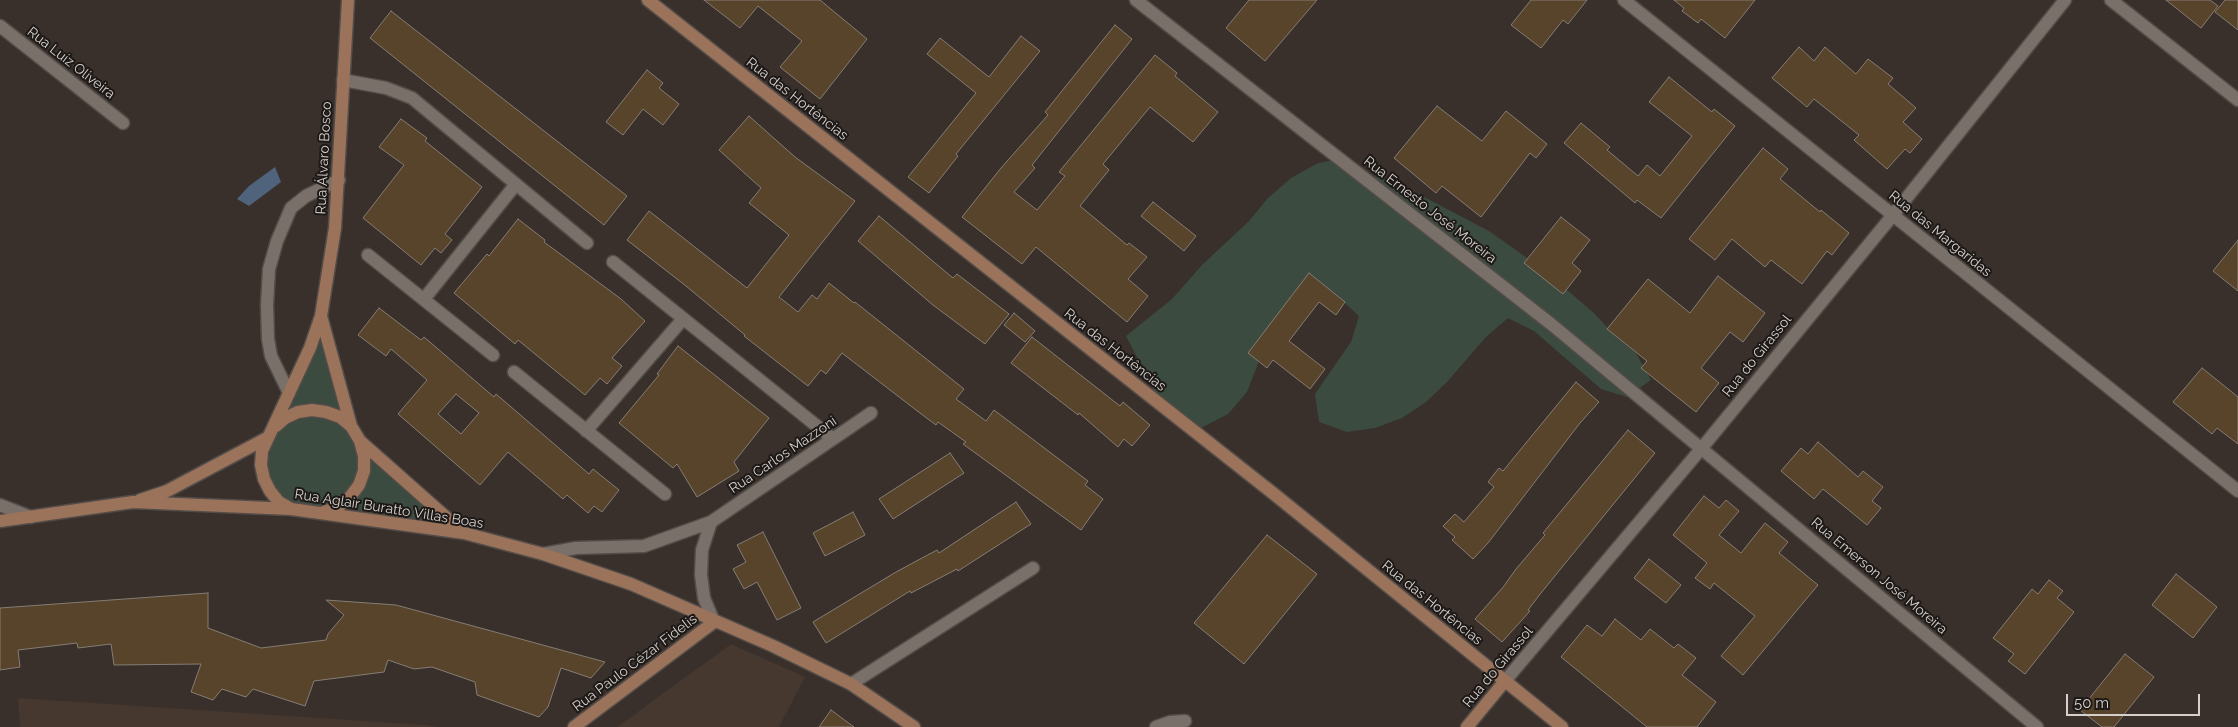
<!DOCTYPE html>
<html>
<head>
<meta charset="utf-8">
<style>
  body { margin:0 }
  #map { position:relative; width:2238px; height:727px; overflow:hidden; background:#39302b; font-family:Raleway,sans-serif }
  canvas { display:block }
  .scale { position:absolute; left:2066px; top:694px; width:134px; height:22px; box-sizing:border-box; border:2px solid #d6d0cd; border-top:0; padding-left:6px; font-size:15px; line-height:18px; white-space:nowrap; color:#d6d0cd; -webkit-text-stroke:4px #1d1917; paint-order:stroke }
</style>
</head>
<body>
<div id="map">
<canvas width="2238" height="727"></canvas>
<div class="scale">50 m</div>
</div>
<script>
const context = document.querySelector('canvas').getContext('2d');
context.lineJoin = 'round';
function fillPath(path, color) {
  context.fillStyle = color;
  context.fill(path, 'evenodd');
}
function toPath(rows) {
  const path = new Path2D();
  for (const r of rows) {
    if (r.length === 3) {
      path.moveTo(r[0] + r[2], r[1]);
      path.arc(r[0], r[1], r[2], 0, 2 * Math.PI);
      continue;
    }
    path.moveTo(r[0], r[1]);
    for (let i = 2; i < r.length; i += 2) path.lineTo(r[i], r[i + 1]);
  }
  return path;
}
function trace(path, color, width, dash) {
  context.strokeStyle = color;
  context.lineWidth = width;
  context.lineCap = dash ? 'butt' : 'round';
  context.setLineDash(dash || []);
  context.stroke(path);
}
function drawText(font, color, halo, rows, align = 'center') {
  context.font = font + ' Raleway,sans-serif';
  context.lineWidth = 4;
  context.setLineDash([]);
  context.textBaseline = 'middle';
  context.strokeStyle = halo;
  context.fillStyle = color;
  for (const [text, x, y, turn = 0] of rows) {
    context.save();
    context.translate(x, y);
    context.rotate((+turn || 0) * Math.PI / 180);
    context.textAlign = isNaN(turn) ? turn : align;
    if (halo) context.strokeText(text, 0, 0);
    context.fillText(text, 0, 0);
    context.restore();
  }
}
const built = toPath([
  [731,644,805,677,779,727,617,727],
  [18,698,425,725,439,727,20,727]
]);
const green = toPath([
  [1345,158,1369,174,1405,187,1489,231,1544,270,1595,314,1614,335,1636,353,1651,380,1627,397,1601,389,1534,331,1508,318,1486,337,1447,382,1426,402,1402,418,1375,428,1347,432,1319,422,1315,394,1351,342,1359,316,1338,297,1307,295,1259,361,1247,392,1228,414,1201,428,1178,412,1156,394,1126,336,1172,299,1202,265,1249,221,1267,199,1291,178,1318,163],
  [320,333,342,415,321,405,304,405,285,413],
  [313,462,45],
  [368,454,447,525,344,508]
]);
const water = toPath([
  [275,167,281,182,249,206,237,199,249,186]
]);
const building = toPath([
  [704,0,820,0,867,39,820,99,780,67,802,41,758,6,740,28,704,0],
  [1249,0,1317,0,1265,61,1226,28,1249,0],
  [1531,0,1587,0,1568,24,1563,20,1541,48,1511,25,1531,0],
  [1674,0,1755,0,1725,38,1701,19,1698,23,1682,11,1684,8,1674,0],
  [2166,0,2210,0,2218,6,2201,28,2166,0],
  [2225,0,2238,0,2238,30,2215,12,2225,0],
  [391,11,627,196,604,225,370,38,391,11],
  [1115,25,1132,39,1032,165,1035,168,1014,192,1037,210,1065,176,1059,172,1155,55,1177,73,1175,76,1218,112,1193,142,1150,107,1103,164,1109,170,1080,206,1127,245,1129,243,1147,257,1128,279,1148,296,1127,322,1036,247,1022,264,962,217,1001,168,1048,115,1045,112,1115,25],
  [1021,36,1040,51,956,154,958,156,929,193,908,177,976,93,927,54,940,38,989,77,1021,36],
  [1799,47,1814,61,1825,47,1856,74,1868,59,1893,78,1888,84,1916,108,1903,122,1922,139,1910,153,1905,149,1887,169,1854,140,1859,135,1814,99,1807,107,1772,78,1799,47],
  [647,70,663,83,659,88,679,104,663,125,643,109,623,135,606,122,647,70],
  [1669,77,1712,112,1714,109,1735,126,1661,218,1637,200,1635,203,1564,143,1581,123,1610,147,1607,150,1638,176,1647,165,1660,176,1692,136,1649,102,1669,77],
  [1437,106,1482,141,1506,111,1547,144,1536,158,1530,153,1481,217,1442,186,1436,193,1394,158,1437,106],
  [749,116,795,157,855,201,779,297,798,312,812,295,817,299,829,283,854,303,855,302,964,389,956,399,986,421,994,410,1088,481,1085,485,1103,499,1081,530,963,444,966,442,938,422,936,425,916,410,842,353,826,374,821,370,808,386,744,336,745,335,686,286,627,240,649,211,747,288,789,235,749,203,761,188,719,150,749,116],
  [401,119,427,138,425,141,482,187,445,234,452,240,441,253,435,248,421,265,363,218,404,165,379,147,401,119],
  [1763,148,1788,169,1780,179,1820,212,1821,210,1849,233,1832,255,1827,251,1802,284,1771,260,1765,267,1732,239,1715,260,1689,239,1763,148],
  [1153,202,1196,236,1184,251,1141,216,1153,202],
  [879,216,953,278,957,274,1009,314,985,344,933,305,858,241,879,216],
  [1561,217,1590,240,1572,263,1581,271,1563,294,1524,263,1561,217],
  [518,219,545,240,544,242,621,299,645,321,612,358,622,366,607,384,600,378,585,395,518,340,515,344,454,293,487,254,489,256,518,219],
  [2238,240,2238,291,2213,271,2238,240],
  [1309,273,1345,302,1336,315,1319,302,1289,341,1325,369,1310,389,1273,360,1267,368,1248,353,1309,273],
  [1718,276,1765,313,1743,342,1730,332,1701,368,1719,383,1696,412,1641,368,1647,361,1607,329,1648,279,1690,313,1718,276],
  [379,308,421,340,424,337,494,397,496,394,589,474,593,469,619,490,602,512,594,506,588,513,567,495,563,499,508,452,480,485,398,414,427,380,391,349,386,356,358,335,379,308],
  [456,394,479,413,461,434,438,414,456,394],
  [1014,313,1035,331,1025,342,1004,325,1014,313],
  [1032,337,1120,406,1123,402,1150,425,1132,446,1124,439,1118,447,1079,413,1078,415,1011,363,1032,337],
  [678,346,769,418,734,462,739,471,697,497,677,464,673,468,619,423,659,375,657,374,678,346],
  [2202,368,2238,397,2238,444,2217,428,2212,434,2173,402,2202,368],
  [1576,382,1599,402,1580,423,1488,543,1473,559,1452,540,1455,537,1443,526,1455,514,1464,522,1494,487,1488,482,1499,468,1503,471,1576,382],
  [1628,430,1655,453,1541,593,1528,610,1530,611,1502,642,1475,619,1504,586,1516,569,1545,535,1543,533,1628,430],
  [1818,442,1858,477,1863,471,1883,487,1872,501,1881,508,1867,525,1823,489,1814,499,1781,471,1801,448,1808,454,1818,442],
  [950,453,964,473,893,519,879,499,950,453],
  [1704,496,1719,508,1726,500,1739,511,1719,535,1741,553,1765,523,1788,542,1779,553,1818,585,1743,675,1721,656,1755,616,1714,583,1710,589,1695,578,1707,563,1673,535,1704,496],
  [1016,502,1031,524,958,571,957,569,911,593,910,591,826,643,813,622,896,572,937,550,939,553,1016,502],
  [853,512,865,535,825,556,813,533,853,512],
  [763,532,801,608,777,620,757,582,744,589,733,569,746,562,737,545,763,532],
  [1267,535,1317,574,1244,664,1194,623,1267,535],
  [1649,559,1681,585,1666,603,1634,578,1649,559],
  [2176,574,2217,607,2193,638,2152,605,2176,574],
  [2049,580,2063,591,2057,598,2074,612,2025,674,2008,661,2014,654,1993,638,2032,589,2038,594,2049,580],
  [208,593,208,628,261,648,326,640,328,634,344,615,326,600,396,605,605,662,591,678,561,668,548,707,539,717,477,695,475,682,432,667,414,669,388,660,384,672,314,681,305,706,253,689,246,697,222,689,213,700,191,692,201,664,114,665,111,644,78,648,77,643,18,650,20,667,0,670,0,608,208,593],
  [1615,619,1641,640,1650,629,1674,648,1678,644,1696,658,1682,675,1716,702,1697,727,1647,727,1561,657,1587,625,1602,636,1615,619],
  [2125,654,2154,677,2114,727,2102,727,2080,710,2125,654],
  [831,710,854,727,819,727,831,710]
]);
const minor = toPath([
  [1136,0,1551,324,2037,727],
  [1624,0,2238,491],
  [2111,0,2238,100],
  [0,26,123,123],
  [343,80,386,88,412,98,587,243],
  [368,255,493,355],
  [613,262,833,439],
  [424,299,516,184],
  [514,372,665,494],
  [289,393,271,356,268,339,267,305,269,269,277,241,291,208,306,196,339,180],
  [586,431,683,319],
  [0,505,31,517],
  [711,522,702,550,701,575,704,598,714,622],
  [543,554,576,548,644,546,711,522,871,413],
  [851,684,1033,568],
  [1156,727,1170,722,1185,721]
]);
const tertiary = toPath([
  [1505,681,1701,449,1893,215,2065,0]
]);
const secondary = toPath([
  [648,0,1274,494,1562,727],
  [321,316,351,426,360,441,364,456,364,471,359,485,350,497,338,507,324,512],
  [276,426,285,418,298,412,312,410,326,412,340,417,351,426],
  [360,441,464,533],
  [140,500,167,491,267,438],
  [291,509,279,502,270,491,264,479,261,465,262,451,310,348,321,316,335,228,348,0],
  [0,521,133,502,291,509,464,533,543,554,631,584,773,646,851,684,914,727],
  [574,727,714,622],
  [1467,727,1505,681]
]);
const streetNames = [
  ["Rua Luíz Oliveira",71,63,38],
  ["Rua das Hortências",797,99,38],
  ["Rua Álvaro Bosco",324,158,-87],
  ["Rua Ernesto José Moreira",1430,210,38],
  ["Rua das Margaridas",1940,234,39],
  ["Rua das Hortências",1115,350,38],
  ["Rua do Girassol",1757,356,-51],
  ["Rua Carlos Mazzoni",783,455,-34],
  ["Rua Aglair Buratto Villas Boas",389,509,9],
  ["Rua Emerson José Moreira",1879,576,40],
  ["Rua das Hortências",1432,603,39],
  ["Rua Paulo Cézar Fidelis",635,663,-37],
  ["Rua do Girassol",1498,667,-50]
];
fillPath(built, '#46372f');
fillPath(green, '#3b4b3f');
fillPath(water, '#4f637c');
fillPath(building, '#58432b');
trace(building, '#857d75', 1);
trace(minor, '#534c48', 15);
trace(tertiary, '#534c48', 15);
trace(secondary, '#534c48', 15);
trace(minor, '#7a706a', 12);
trace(tertiary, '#7a706a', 12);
trace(secondary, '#9b735a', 12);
drawText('14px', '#d6d0cd', '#1d1917', streetNames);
</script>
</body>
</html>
